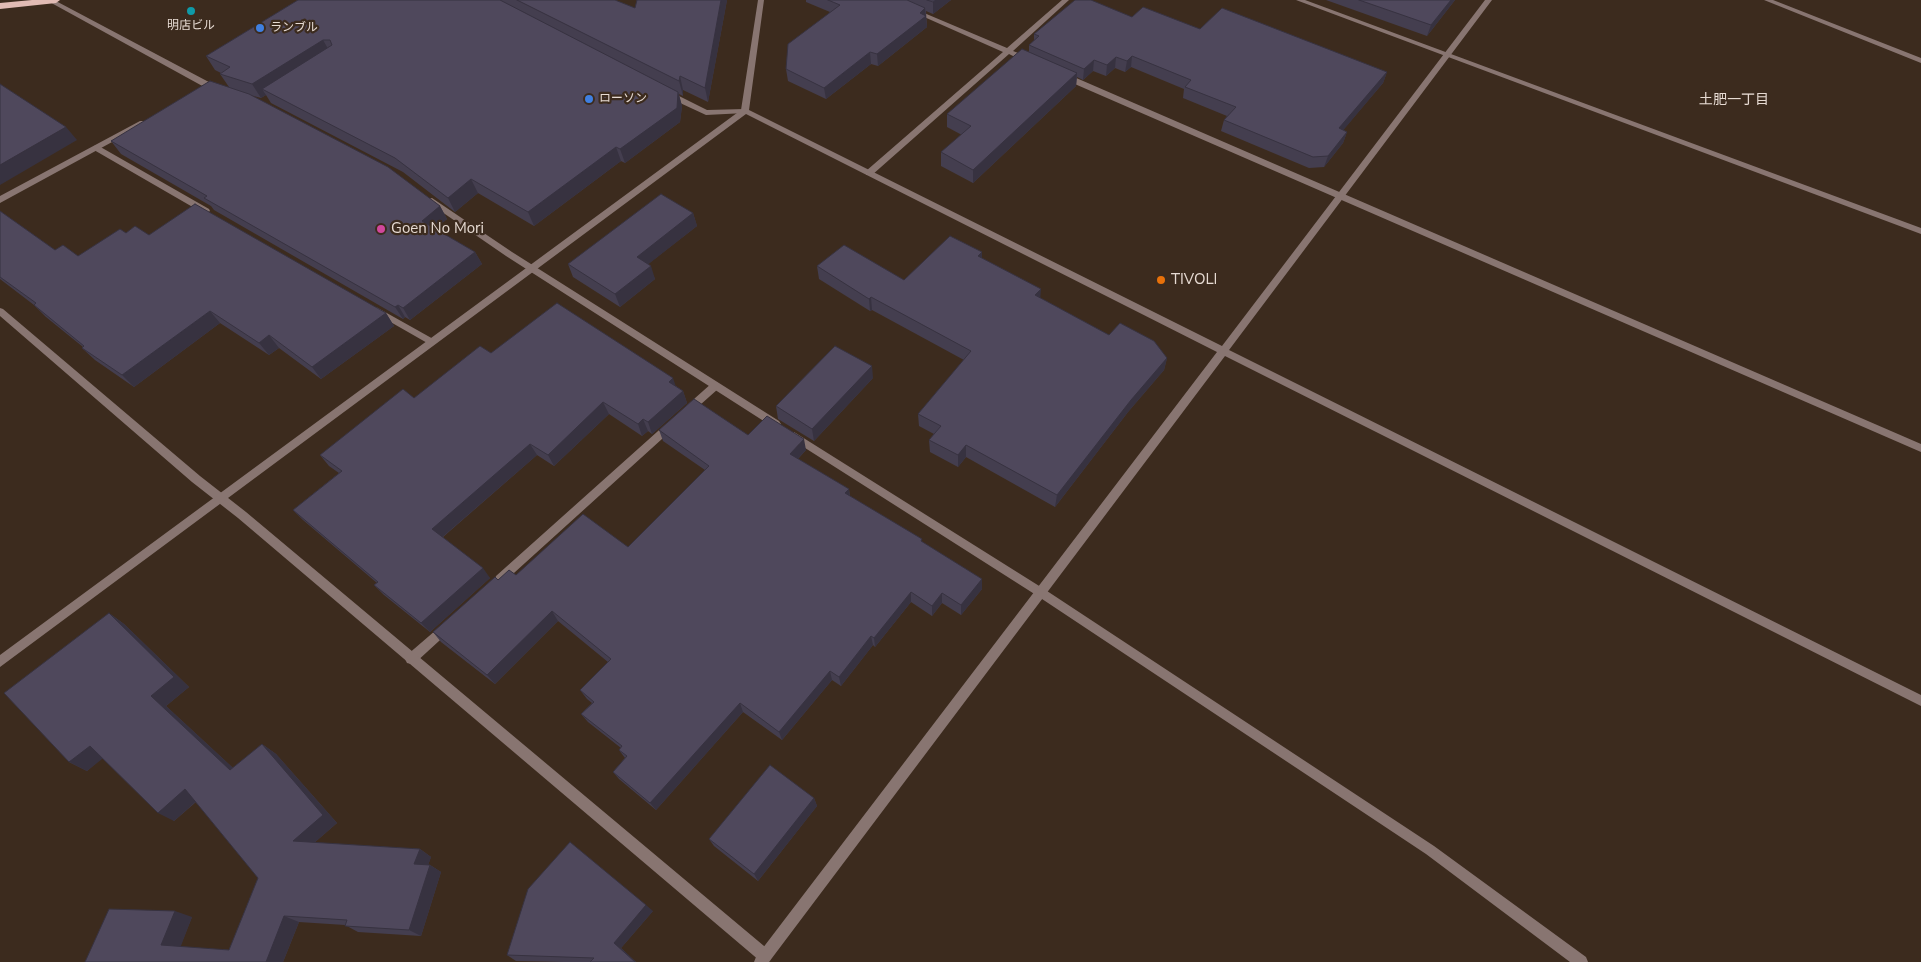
<!DOCTYPE html>
<html>
<head>
<meta charset="utf-8">
<style>
  body { margin:0 }
  canvas { display:block; background:#3c2b1e }
</style>
</head>
<body>
<canvas width="1921" height="962"></canvas>
<script>
const context = document.querySelector('canvas').getContext('2d');
context.lineJoin = 'round';
function toPath(rows) {
  const path = new Path2D();
  for (const r of rows) {
    path.moveTo(r[0], r[1]);
    for (let i = 2; i < r.length; i += 2) path.lineTo(r[i], r[i + 1]);
  }
  return path;
}
function fillPath(path, color) {
  context.fillStyle = color;
  context.fill(path, 'evenodd');
}
function trace(path, color, width, dash) {
  context.strokeStyle = color;
  context.lineWidth = width;
  context.lineCap = dash ? 'butt' : 'round';
  context.setLineDash(dash || []);
  context.stroke(path);
}
function drawText(font, color, halo, rows, align = 'center') {
  context.font = font + ' "Nunito Sans","Noto Sans JP",sans-serif';
  context.lineWidth = 4.5;
  context.setLineDash([]);
  context.textBaseline = 'middle';
  context.strokeStyle = halo;
  context.fillStyle = color;
  for (const [text, x, y, turn = 0] of rows) {
    context.save();
    context.translate(x, y);
    context.rotate((+turn || 0) * Math.PI / 180);
    context.textAlign = isNaN(turn) ? turn : align;
    if (halo) context.strokeText(text, 0, 0);
    context.fillText(text, 0, 0);
    context.restore();
  }
}
const service = toPath([
  [97,145,209,209,210,211,206,214,203,213,94,150,94,146,97,145],
  [376,307,435,340,437,342,435,344,429,344,373,312,372,310,376,307],
  [715,382,718,383,720,386,718,389,691,413,685,413,683,410,685,407,712,383,715,382],
  [670,422,673,423,675,426,673,429,504,582,500,584,496,582,495,579,496,576,667,423,670,422],
  [447,622,451,624,452,627,451,630,415,663,411,664,407,663,405,659,407,655,443,624,447,622]
]);
const minor = toPath([
  [46,0,54,0,222,89,218,91,206,88,46,0],
  [1062,0,1069,0,1013,51,1031,58,1031,62,1025,62,1009,54,872,175,866,175,866,171,1003,52,913,12,913,10,917,10,1007,48,1062,0],
  [1296,0,1305,0,1921,228,1921,234,1296,0],
  [1764,0,1773,0,1921,58,1921,63,1764,0],
  [1061,74,1067,74,1921,444,1921,452,1061,78,1061,74],
  [665,92,671,92,707,110,745,109,749,111,745,113,706,115,665,96,665,92],
  [140,121,143,121,147,123,0,203,0,196,140,121],
  [432,198,512,252,779,421,781,424,779,427,773,427,506,256,429,203,429,199,432,198],
  [0,308,3,309,200,476,246,512,770,951,771,956,770,961,766,962,760,961,238,518,192,482,0,316,0,308],
  [794,432,1044,589,1434,846,1586,957,1588,962,1570,962,1426,854,1036,595,791,439,789,436,791,433,794,432]
]);
const tertiary = toPath([
  [758,0,764,0,749,110,1222,346,1485,0,1492,0,1229,350,1921,695,1921,706,1225,356,769,962,754,962,756,957,1217,352,746,114,0,667,0,655,741,110,758,0]
]);
const primary = toPath([
  [32,0,60,0,56,3,0,9,0,3,32,0]
]);
const wall = toPath([
  [298,0,615,0,635,8,637,0,727,0,708,102,683,90,683,96,679,94,682,106,680,122,625,163,621,161,534,226,478,193,455,212,403,172,271,103,266,95,261,98,250,95,440,206,447,219,435,229,475,252,482,264,410,320,405,317,403,319,214,210,211,206,121,154,111,141,229,87,220,74,221,73,215,70,206,56],
  [806,0,951,0,933,14,926,11,927,27,878,66,871,64,826,99,788,81,786,69,830,12,806,2],
  [1326,0,1455,0,1427,36],
  [1132,17,1200,29,1387,72,1383,83,1343,130,1347,132,1343,143,1324,167,1309,168,1221,131,1224,120,1227,116,1183,98,1184,89,1131,67,1125,72,1115,68,1106,76,1093,71,1083,80,1077,77,1076,86,973,183,941,166,941,152,962,135,947,127,947,114,1029,52,1029,45,1034,41,1034,34],
  [0,211,55,250,78,256,126,233,149,235,386,313,394,326,321,379,279,348,269,355,220,323,134,387,95,360,82,348,83,347,46,317,34,305,0,279],
  [693,213,697,226,648,264,655,279,620,307,573,277,568,264],
  [982,258,1040,298,1109,335,1167,358,1164,370,1128,412,1055,507,966,457,958,467,930,452,929,440,934,434,919,426,918,414,964,360,872,310,870,311,819,279,817,266,904,280],
  [491,353,676,386,683,391,687,403,652,434,648,431,642,436,609,414,554,466,537,455,443,537,490,578,430,632,384,595,374,585,377,583,303,520,293,510,339,473,329,466,320,455,414,398],
  [873,378,814,441,778,419,776,406],
  [659,430,748,435,806,450,798,459,849,489,850,496,922,542,982,589,961,615,942,603,932,616,911,602,875,647,873,645,841,686,832,680,782,740,743,712,656,810,619,779,613,772,625,758,619,750,621,748,588,722,581,714,592,703,587,699,580,690,608,662,558,621,495,684,441,642,433,632,498,580,628,547,705,470,663,441],
  [109,613,124,624,189,687,166,706,233,768,262,744,276,754,337,823,314,843,420,849,431,857,428,865,430,865,441,872,421,936,358,932,345,925,299,922,283,962,85,962,192,917,180,947,229,950,258,878,196,802,174,821,102,758,87,771,69,762],
  [814,798,817,806,758,881,714,846,709,839],
  [653,911,621,948,636,962,563,962,516,961,507,955]
]);
const shadedWall = toPath([
  [721,0,727,0,708,102,705,88],
  [936,0,951,0,933,14,933,2],
  [1451,0,1455,0,1427,36,1431,25],
  [925,8,927,27,878,66,877,54,920,13],
  [323,40,331,54,262,89,266,95,261,98,252,84],
  [870,52,871,64,826,99,824,88],
  [1132,56,1131,67,1125,72,1127,61],
  [1116,57,1115,68,1106,76,1107,65],
  [1094,60,1093,71,1083,80,1084,69],
  [1387,72,1383,83,1335,140,1339,128],
  [1077,73,1076,86,973,183,973,170],
  [680,76,683,90,683,96,679,81],
  [678,92,682,106,680,122,625,163,620,149],
  [66,127,77,140,0,185,0,165],
  [1347,132,1343,143,1324,167,1328,156],
  [616,147,621,161,534,226,528,212],
  [471,179,478,193,455,212,448,198],
  [440,206,447,219,428,234,422,221],
  [693,213,697,226,641,270,637,257],
  [475,252,482,264,410,320,403,308],
  [982,252,982,264,978,256],
  [651,266,655,279,620,307,615,294],
  [1041,289,1040,301,1035,295],
  [871,297,872,310,870,311,869,299],
  [398,305,405,317,403,319,395,307],
  [210,311,220,323,134,387,122,375],
  [386,313,394,326,321,379,312,367],
  [269,335,279,348,269,355,259,343],
  [1167,358,1164,370,1128,412,1055,507,1057,495,1131,400],
  [872,366,873,378,814,441,812,429],
  [673,378,677,390,669,382],
  [683,391,687,403,652,434,648,422],
  [603,402,609,414,554,466,548,455],
  [643,419,648,431,642,436,638,424],
  [804,439,806,450,792,465,790,454],
  [530,444,537,455,440,539,432,529],
  [966,445,966,457,958,467,958,455],
  [849,489,850,500,845,493],
  [483,568,490,578,430,632,421,623],
  [982,579,982,589,961,615,961,605],
  [911,592,911,602,875,647,874,638],
  [942,593,942,603,932,616,932,606],
  [552,611,558,621,495,684,487,675],
  [109,613,124,624,189,687,166,706,245,779,230,770,151,696],
  [871,636,873,645,841,686,839,677],
  [830,671,832,680,782,740,779,732],
  [740,703,743,712,656,810,650,803],
  [262,744,276,754,337,823,307,849,293,841],
  [90,746,107,755,87,771,69,762],
  [185,789,201,797,174,821,158,813],
  [814,798,817,806,758,881,754,874],
  [420,849,431,857,426,871,414,864],
  [430,865,441,872,421,936,409,930],
  [646,905,653,911,621,948,636,962,635,962,614,943],
  [175,911,192,917,179,951,161,945],
  [284,916,299,922,283,962,266,962]
]);
const building = toPath([
  [298,0,500,0,678,92,677,108,620,149,616,147,528,212,471,179,448,198,395,158,262,89,332,45,330,40,323,40,252,84,220,74,230,67,206,56,298,0],
  [517,0,615,0,635,8,637,0,721,0,705,88,680,76,679,81,517,0],
  [828,0,907,0,925,8,920,13,926,16,877,54,870,52,824,88,786,69,788,44,840,5,828,0],
  [927,0,936,0,933,2,927,0],
  [1075,0,1091,0,1132,17,1143,7,1200,29,1222,8,1387,72,1339,128,1347,132,1328,156,1313,157,1224,120,1236,107,1185,87,1191,80,1132,56,1127,61,1116,57,1107,65,1094,60,1084,69,1029,45,1039,36,1034,34,1075,0],
  [1359,0,1451,0,1431,25,1359,0],
  [1022,49,1077,73,973,170,941,152,971,126,947,114,1022,49],
  [210,81,249,94,388,167,440,206,422,221,475,252,403,308,398,305,395,307,204,198,207,196,111,141,210,81],
  [0,84,66,127,0,165,0,84],
  [661,194,693,213,637,257,651,266,615,294,568,264,661,194],
  [195,204,386,313,312,367,269,335,259,343,210,311,122,375,82,348,84,346,34,305,36,303,0,277,0,211,55,250,63,245,78,256,120,229,126,233,135,226,149,235,195,204],
  [950,236,982,252,978,256,1041,289,1035,295,1109,335,1120,323,1154,341,1167,358,1131,400,1057,495,966,445,958,455,929,440,941,426,918,414,971,351,871,297,869,299,817,266,844,245,904,280,950,236],
  [557,303,673,378,669,382,683,391,648,422,643,419,638,424,603,402,548,455,530,444,432,529,483,568,421,623,374,585,378,582,293,510,342,471,320,455,403,389,414,398,480,346,491,353,557,303],
  [835,346,872,366,812,429,776,406,835,346],
  [694,399,748,435,767,416,804,439,790,454,849,489,845,493,922,539,921,541,982,579,961,605,942,593,932,606,911,592,874,638,871,636,839,677,830,671,779,732,740,703,650,803,613,772,627,756,619,750,622,746,581,714,594,702,580,690,611,659,552,611,487,675,433,632,495,577,498,580,509,570,516,575,583,514,628,547,709,466,659,430,694,399],
  [109,613,174,677,151,696,230,770,262,744,323,815,293,841,420,849,414,864,430,865,409,930,345,926,347,920,284,916,266,962,85,962,109,909,175,911,161,945,229,950,258,878,185,789,158,813,90,746,69,762,4,693,109,613],
  [770,765,814,798,754,874,709,839,770,765],
  [570,842,646,905,614,943,635,962,590,962,594,958,507,955,528,889,570,842]
]);
const markers = [
  [191,11,5,"#0f9aa8"],
  [260,28,5,"#3f7fe0"],
  [589,99,5,"#3f7fe0"],
  [381,229,5,"#d1479c"],
  [1161,280,5,"#e8710a"]
];
const farPoinames = [
  ["明店ビル",191,26,"center"],
  ["ランブル",270,28],
  ["ローソン",599,99]
];
const farNeighbourhoodnames = [
  ["土肥一丁目",1734,101]
];
const poiNames = [
  ["Goen No Mori",391,229],
  ["TIVOLI",1171,280]
];
fillPath(service, '#887571');
fillPath(minor, '#887571');
fillPath(tertiary, '#887571');
fillPath(primary, '#e1bbb4');
fillPath(wall, '#443e4f');
fillPath(shadedWall, '#373240');
fillPath(building, '#4f485c');
trace(building, '#373240', 1);
for (const [x, y, r, color] of markers) {
  const dot = new Path2D();
  dot.arc(x, y, r, 0, 2 * Math.PI);
  context.fillStyle = color;
  context.fill(dot);
  trace(dot, '#3c2b1e', 2);
}
drawText('12px', '#e7dbd3', '#3c2b1e', farPoinames, 'left');
drawText('14px', '#e7dbd3', '#3c2b1e', farNeighbourhoodnames);
drawText('15px', '#e7dbd3', '#3c2b1e', poiNames, 'left');
</script>
</body>
</html>
